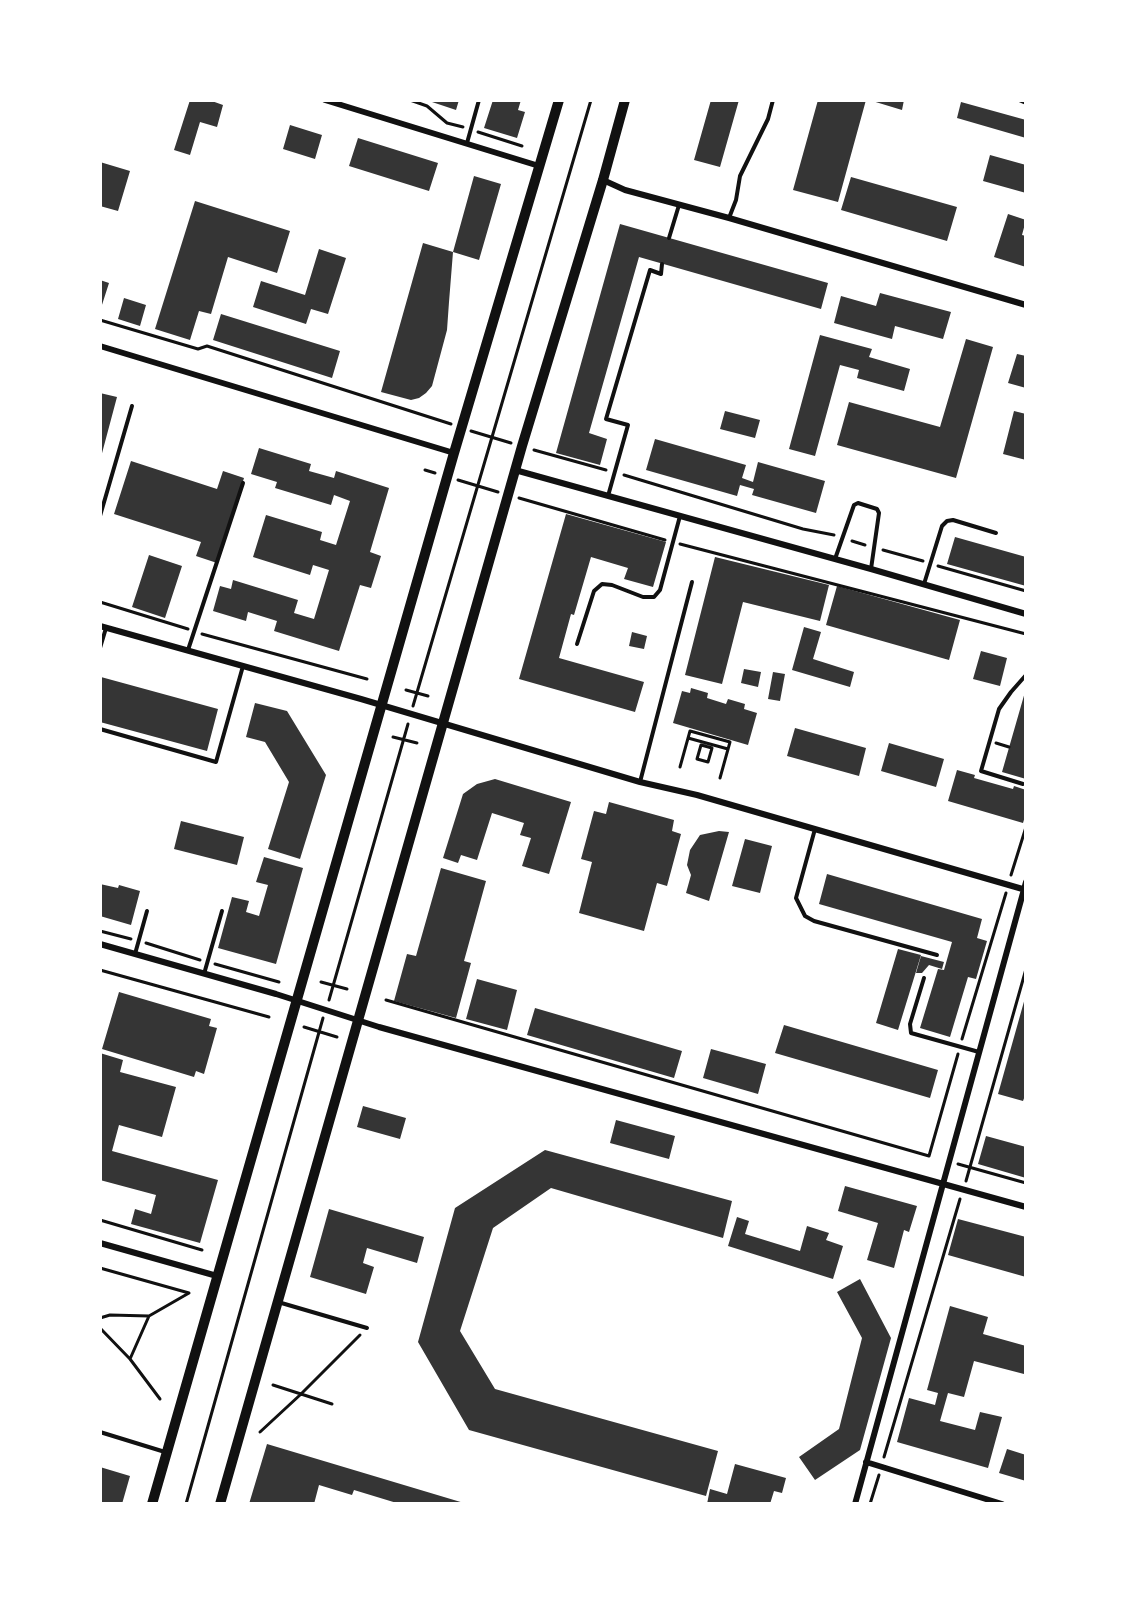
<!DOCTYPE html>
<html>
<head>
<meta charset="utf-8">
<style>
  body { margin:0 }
  #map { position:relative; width:1126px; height:1604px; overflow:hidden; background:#fff; font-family:Lato,sans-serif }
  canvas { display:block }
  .frame { position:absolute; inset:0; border:102px solid #fff; pointer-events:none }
</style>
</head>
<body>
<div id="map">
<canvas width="1126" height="1604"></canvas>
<div class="frame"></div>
</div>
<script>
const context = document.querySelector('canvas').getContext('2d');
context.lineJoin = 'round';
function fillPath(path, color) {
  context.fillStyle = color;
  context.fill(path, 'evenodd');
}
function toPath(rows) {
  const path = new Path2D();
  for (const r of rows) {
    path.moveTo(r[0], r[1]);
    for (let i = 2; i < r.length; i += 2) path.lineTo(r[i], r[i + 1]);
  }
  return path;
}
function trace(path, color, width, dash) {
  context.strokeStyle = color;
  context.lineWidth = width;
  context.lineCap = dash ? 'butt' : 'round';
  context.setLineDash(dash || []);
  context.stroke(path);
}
const building = toPath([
  [190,100,209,100,223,105,217,127,200,122,190,155,174,150],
  [426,100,459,100,456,110],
  [493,100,521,100,518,110,525,112,517,138,484,128],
  [711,100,739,100,720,167,694,160],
  [818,100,866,100,838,202,793,190],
  [869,100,904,100,902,110],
  [961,102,1026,120,1026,138,957,118],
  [290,125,322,135,315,159,283,149],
  [358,138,438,163,429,191,349,166],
  [990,155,1026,165,1026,193,983,181],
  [100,162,130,171,118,211,100,206],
  [474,176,501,184,479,260,453,252],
  [851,177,957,207,947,241,841,210],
  [195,201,290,231,277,273,228,257,211,314,199,311,190,340,155,329],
  [1008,214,1026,220,1022,235,1026,236,1026,267,994,257],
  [620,224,828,283,821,309,639,257,589,433,607,439,600,465,556,453],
  [423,243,453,252,449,302,447,330,432,386,426,393,419,398,411,400,381,392],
  [319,249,346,258,328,314,311,309,306,324,253,307,261,281,305,295],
  [100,280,109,283,101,308,100,308],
  [880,293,951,312,943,339,895,326,892,339,834,323,841,296,876,306],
  [124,298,146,305,140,326,118,319],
  [221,314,340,351,332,378,213,340],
  [820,335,872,349,869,357,910,369,904,391,857,378,859,370,840,365,815,456,789,449],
  [966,339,993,347,956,478,837,445,849,402,940,427],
  [1017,354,1026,356,1026,388,1008,383],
  [100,393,117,397,101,457,100,456],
  [725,411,760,420,755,438,720,429],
  [1014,411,1026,414,1026,460,1003,454],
  [655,439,746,465,742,478,753,482,758,462,825,481,816,513,752,495,754,489,740,485,737,496,646,470],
  [259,448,311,464,309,471,334,478,336,471,389,488,370,552,381,556,371,588,360,585,339,651,274,631,277,621,248,612,246,621,213,611,220,586,231,589,233,580,298,600,294,613,314,619,329,570,313,565,310,575,253,557,266,515,322,532,320,540,336,545,350,501,334,495,331,505,275,488,277,482,251,474],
  [131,461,217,489,223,471,244,478,217,563,196,556,201,542,114,514],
  [566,514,666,542,653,587,624,579,628,568,591,557,574,615,571,614,559,658,644,682,635,712,519,679],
  [955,537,1026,557,1026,586,947,564],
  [149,555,182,566,165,618,132,607],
  [715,557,829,585,820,621,743,602,722,684,685,675],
  [837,586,960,620,949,660,826,625],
  [804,627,821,632,813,659,854,672,850,687,792,670],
  [632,632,647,636,644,649,629,646],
  [981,651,1007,658,1000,686,973,679],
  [744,669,761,672,758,687,741,683],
  [773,672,785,674,780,701,768,699],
  [101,677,218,709,207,751,100,722],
  [691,688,708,693,707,698,726,704,728,699,745,704,744,709,757,713,748,745,673,723,682,691,690,693],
  [1025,692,1026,692,1026,779,1002,772],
  [255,703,287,711,326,775,300,859,268,849,289,782,265,742,246,737],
  [795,728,866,748,859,776,787,756],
  [889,743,944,759,936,787,881,771],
  [957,770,975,775,974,778,1013,789,1014,786,1026,790,1026,813,1023,823,948,801],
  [495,779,571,802,549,874,522,866,531,838,520,835,524,823,492,813,477,860,461,855,458,863,443,858,463,794,477,784],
  [609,802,674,820,672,831,681,834,667,886,657,883,644,931,579,913,592,862,581,859,594,811,606,814],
  [181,821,244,837,237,865,174,849],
  [719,831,729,832,709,901,686,893,691,875,687,865,690,850,700,835],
  [745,839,772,846,760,893,732,886],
  [264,857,303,868,276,964,218,948,232,897,249,901,246,912,259,916,268,885,256,882],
  [441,868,486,881,464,961,471,963,456,1018,394,1001,407,954,416,956],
  [827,874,982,919,977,938,987,941,976,979,968,977,950,1037,920,1028,938,969,944,970,952,942,819,904],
  [100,884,118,888,119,885,140,891,131,925,100,916],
  [898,949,921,955,898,1030,876,1023],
  [921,956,944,962,942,969,929,965,922,973,916,973],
  [477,979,517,990,507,1030,466,1019],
  [119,992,211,1019,209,1026,217,1028,204,1074,196,1071,194,1077,102,1049],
  [1025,998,1026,1093,1023,1101,998,1094],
  [535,1008,682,1051,674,1078,527,1035],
  [784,1025,938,1070,930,1098,775,1053],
  [711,1049,766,1064,758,1094,703,1078],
  [100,1053,123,1060,120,1072,176,1087,162,1137,119,1125,112,1151,218,1180,200,1243,131,1224,135,1209,151,1214,156,1195,100,1180],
  [363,1106,406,1118,400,1139,357,1127],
  [616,1120,675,1136,669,1159,610,1143],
  [986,1136,1026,1147,1026,1178,978,1164],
  [545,1150,732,1201,723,1238,551,1188,493,1228,460,1331,495,1389,718,1451,706,1496,469,1430,418,1342,455,1208],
  [845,1186,917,1206,909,1232,904,1230,894,1268,867,1260,878,1223,838,1211],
  [329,1209,424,1237,417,1263,367,1248,363,1263,374,1267,366,1294,310,1277],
  [737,1217,749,1221,745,1234,800,1251,807,1226,829,1233,826,1240,843,1246,833,1279,728,1246],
  [958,1219,1026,1237,1026,1277,948,1255],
  [860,1279,891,1338,860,1450,815,1480,799,1457,839,1429,862,1338,837,1292],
  [950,1306,988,1317,983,1334,1026,1346,1026,1367,1024,1374,974,1361,964,1397,948,1393,940,1421,975,1430,980,1412,1002,1417,988,1468,897,1442,909,1398,935,1405,938,1393,927,1390],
  [267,1444,464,1503,464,1504,400,1504,354,1490,352,1495,319,1485,314,1504,249,1504],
  [1007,1449,1026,1455,1026,1481,999,1473],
  [735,1464,786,1478,782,1493,774,1491,770,1504,707,1504,710,1489,727,1494],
  [100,1467,130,1476,122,1504,100,1504]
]);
const path = toPath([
  [410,100,427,106,447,123,463,127],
  [478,132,522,146],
  [100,320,198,349,207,346,451,424],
  [471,431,511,443],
  [534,450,606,470],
  [425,470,435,473],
  [624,475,803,529,834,535],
  [458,480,498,492],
  [519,498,665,540],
  [852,541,865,545],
  [680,544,1026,634],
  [883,550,923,561],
  [938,566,1026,591],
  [100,602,188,629],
  [202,634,367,679],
  [406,690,428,696],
  [413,706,591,100],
  [393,737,417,743],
  [688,738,728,749],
  [996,743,1009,747],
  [701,745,712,748,708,762,697,759,701,745],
  [680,767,690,731,730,742,720,778],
  [1011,875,1026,827],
  [100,931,131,939],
  [146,943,200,960],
  [215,964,279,982],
  [100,970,269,1017],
  [321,982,347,989],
  [329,1000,408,724],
  [386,1000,929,1156,958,1054],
  [304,1027,337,1037],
  [962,1039,1006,893],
  [958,1164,1026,1183],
  [966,1181,1026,969],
  [100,1220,202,1250],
  [100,1268,189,1293],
  [100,1318,110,1315,149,1316,189,1293],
  [100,1328,130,1359,160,1399],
  [130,1359,149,1316],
  [273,1385,332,1404],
  [260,1432,300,1395,360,1335],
  [884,1457,960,1199],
  [186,1504,323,1018],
  [870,1504,879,1475]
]);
const service = toPath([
  [1019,100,1026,103],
  [467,143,479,100],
  [729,218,736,200,740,176,768,119,773,100],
  [669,238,679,205],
  [608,496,628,425,606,419,650,270,661,274,662,264],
  [100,516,132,406],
  [835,559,854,505,858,503,877,509,879,513,871,569],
  [924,584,942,526,947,521,953,520,996,533],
  [577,644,594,591,602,584,612,585,643,597,654,597,660,590,680,516],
  [100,648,106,628],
  [188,650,243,483],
  [100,729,216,762,243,666],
  [640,782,692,582],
  [1023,784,981,771,999,709,1011,692,1026,675],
  [815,829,796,898,805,916,814,921,937,955],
  [135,954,147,911],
  [204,974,222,911],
  [924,978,910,1024,911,1033,979,1052],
  [278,1302,367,1328],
  [100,1432,165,1452]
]);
const minor = toPath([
  [325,100,539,166],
  [603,180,625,190,729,218,1026,305],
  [100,346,454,453],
  [515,470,871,569,1026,614],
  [100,626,361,699,640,782,697,795,1026,890],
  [100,944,276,994,379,1027,1026,1207],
  [100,1243,217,1276],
  [866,1462,1002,1504],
  [855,1504,1026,882]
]);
const primary = toPath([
  [152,1504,454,453,559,100],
  [220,1504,522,446,603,180,625,100]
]);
fillPath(building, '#353535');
trace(path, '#111', 3);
trace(service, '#111', 4);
trace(minor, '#111', 6);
trace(primary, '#111', 10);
</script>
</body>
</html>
